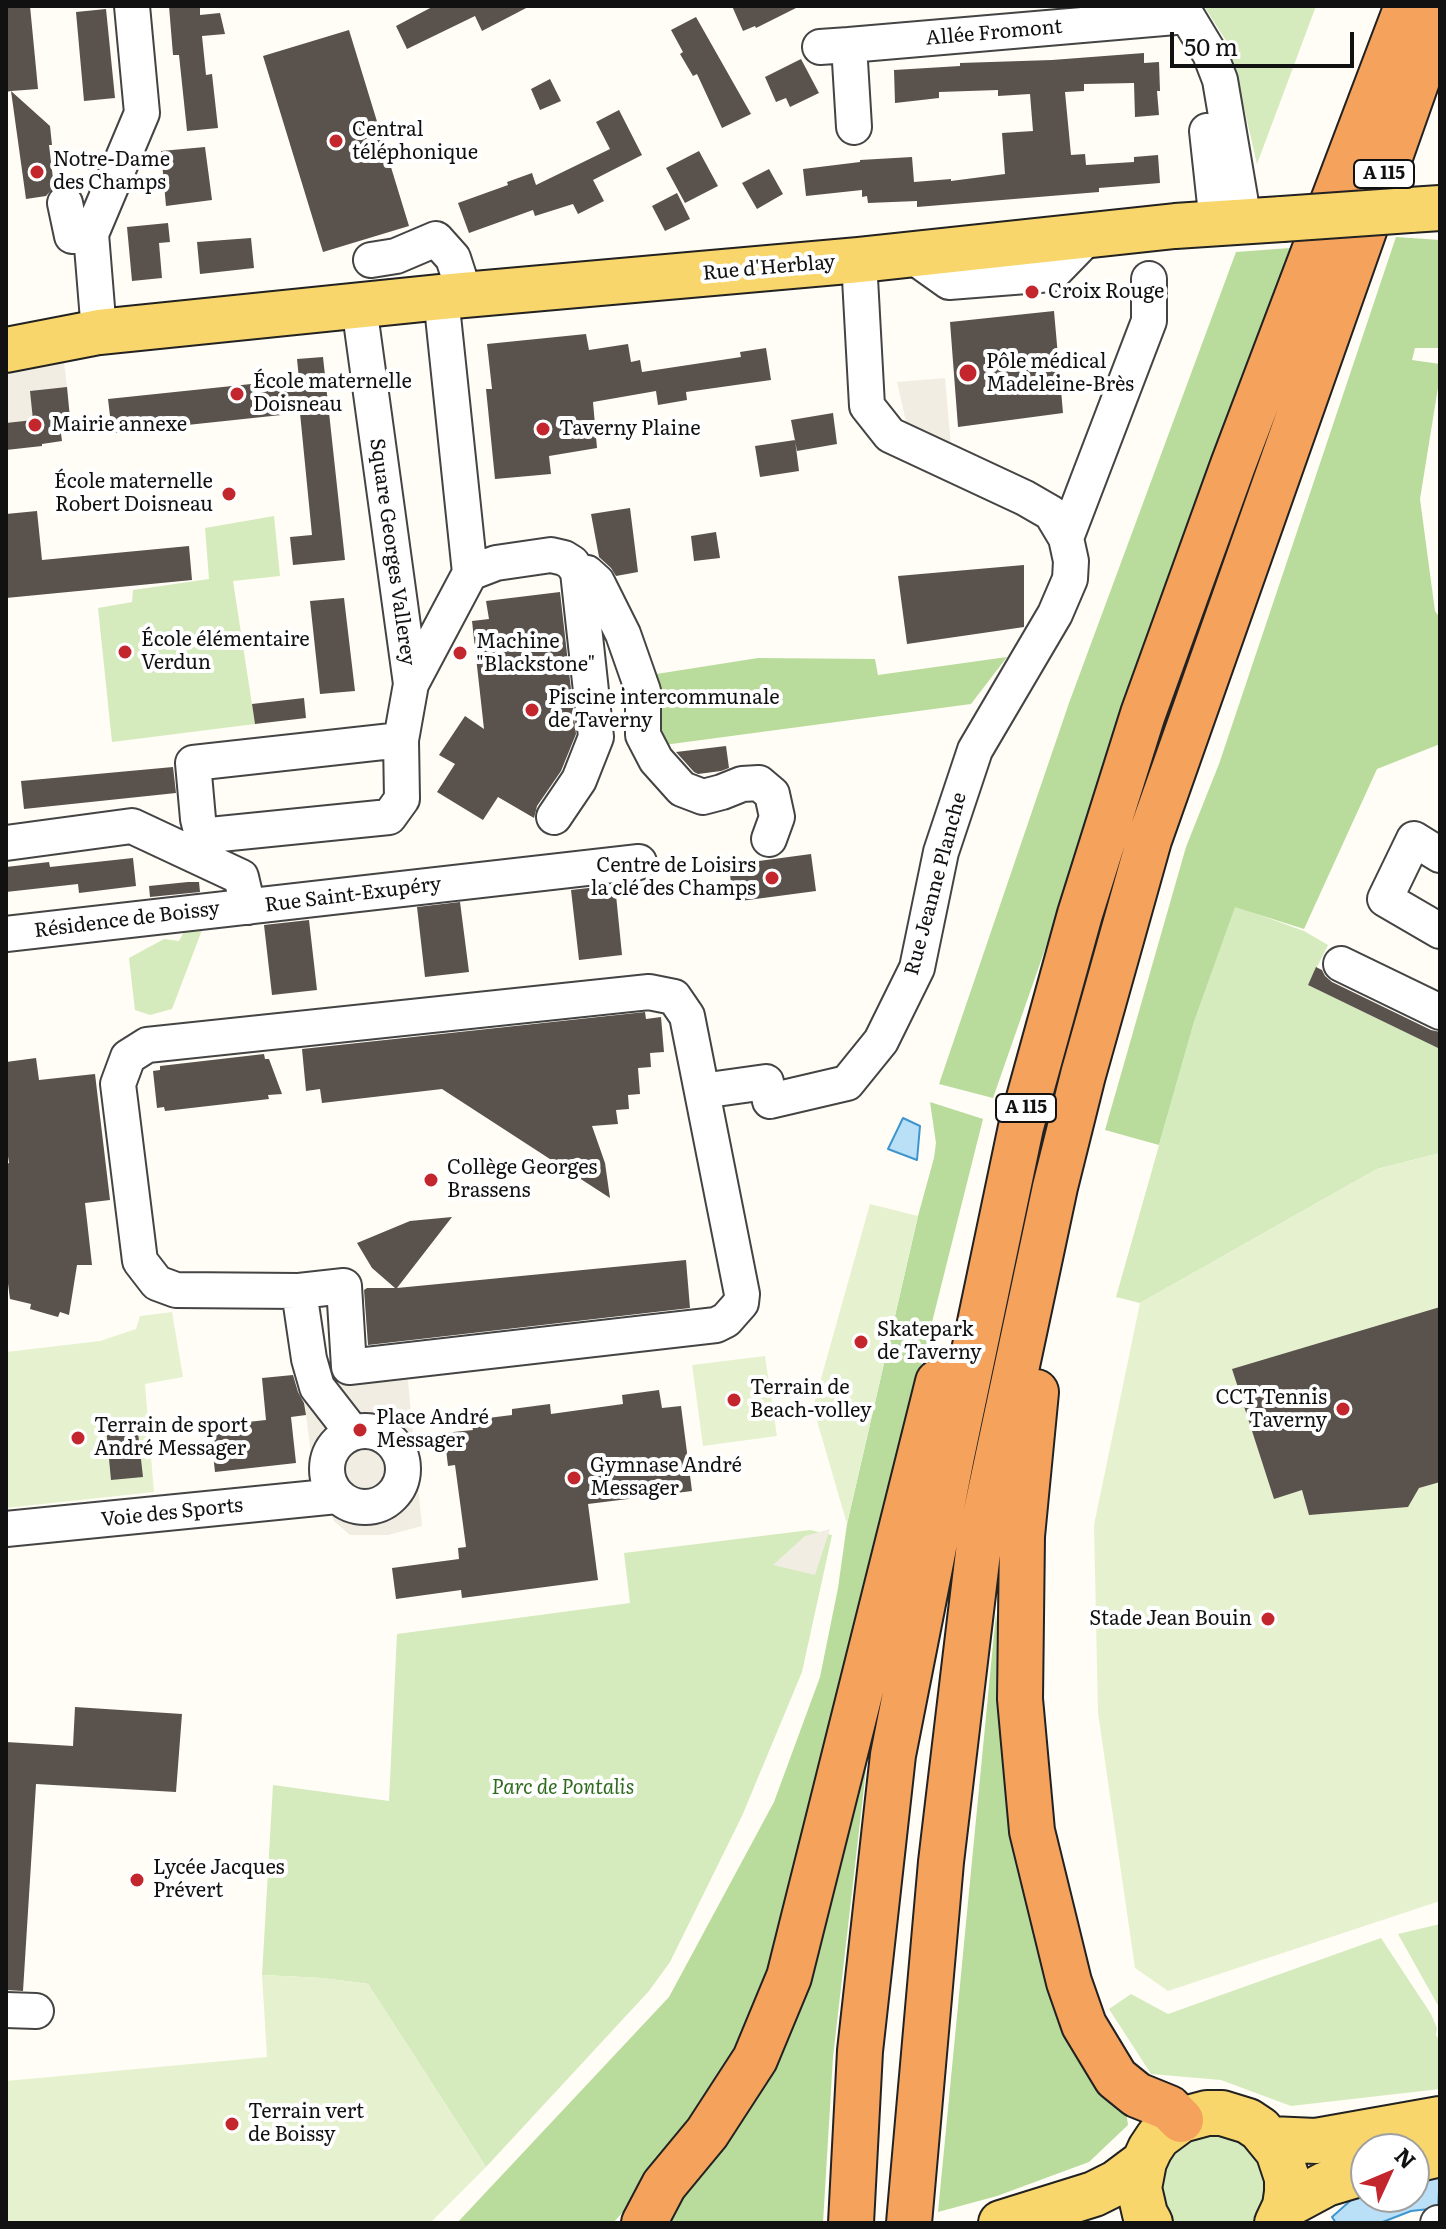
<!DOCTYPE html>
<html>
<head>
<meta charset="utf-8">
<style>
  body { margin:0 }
  #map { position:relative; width:1446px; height:2229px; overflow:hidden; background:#fffdf5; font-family:Literata,serif }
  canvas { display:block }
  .frame { position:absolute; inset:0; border:8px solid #111; pointer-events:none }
  .north { position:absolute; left:1350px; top:2133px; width:80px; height:80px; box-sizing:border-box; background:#fff; border:2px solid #a0a0a0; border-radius:50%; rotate:46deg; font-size:22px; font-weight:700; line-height:32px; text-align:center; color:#111 }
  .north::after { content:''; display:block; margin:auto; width:28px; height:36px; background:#c4262e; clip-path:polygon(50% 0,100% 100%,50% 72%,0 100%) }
  .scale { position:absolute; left:1170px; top:32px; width:184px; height:36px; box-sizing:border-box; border:4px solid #111; border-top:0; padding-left:10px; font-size:24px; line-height:28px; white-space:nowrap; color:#111; -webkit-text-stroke:6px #fff; paint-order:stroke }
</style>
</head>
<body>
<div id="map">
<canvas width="1446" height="2229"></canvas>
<div class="frame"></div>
<div class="north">N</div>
<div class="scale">50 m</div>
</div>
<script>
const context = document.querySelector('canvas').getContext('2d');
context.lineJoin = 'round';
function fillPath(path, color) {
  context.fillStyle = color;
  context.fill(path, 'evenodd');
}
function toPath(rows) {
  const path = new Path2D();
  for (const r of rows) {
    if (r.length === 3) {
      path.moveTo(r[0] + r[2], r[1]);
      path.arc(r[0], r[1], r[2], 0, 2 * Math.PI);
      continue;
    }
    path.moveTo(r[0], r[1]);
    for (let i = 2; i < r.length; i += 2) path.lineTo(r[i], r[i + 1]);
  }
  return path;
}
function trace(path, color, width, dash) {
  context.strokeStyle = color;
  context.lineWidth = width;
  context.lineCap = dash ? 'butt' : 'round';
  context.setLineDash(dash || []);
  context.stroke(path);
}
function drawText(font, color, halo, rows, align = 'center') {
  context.font = font + ' Literata,serif';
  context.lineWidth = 8;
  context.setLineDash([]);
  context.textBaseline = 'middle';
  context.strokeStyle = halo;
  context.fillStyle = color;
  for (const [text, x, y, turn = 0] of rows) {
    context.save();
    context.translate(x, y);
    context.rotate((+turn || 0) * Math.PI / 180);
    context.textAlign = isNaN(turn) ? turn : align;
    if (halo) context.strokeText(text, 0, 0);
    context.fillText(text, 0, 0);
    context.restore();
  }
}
const green = toPath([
  [1204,6,1316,6,1257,164,1230,47],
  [274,516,280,576,233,581,255,724,112,742,98,608,132,602,133,590,209,579,205,528],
  [1235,906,1304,931,1328,945,1308,985,1440,1049,1440,1153,1377,1169,1140,1303,1116,1297,1194,1022],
  [210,909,172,1009,150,1015,135,1010,129,958,164,939,179,941,194,913],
  [810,1530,832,1535,802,1672,742,1816,670,1962,649,1991,486,2167,368,1984,323,1978,262,1975,273,1785,389,1801,397,1634,630,1603,624,1553],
  [1440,1924,1440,2009,1398,1934],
  [1381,1938,1431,2014,1437,2028,1436,2035,1440,2042,1440,2089,1291,2106,1221,2080,1151,2074,1109,2009,1131,1994,1168,2014],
  [1213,2130,1254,2146,1271,2183,1257,2223,1170,2223,1158,2198,1164,2159,1173,2147]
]);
const forest = toPath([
  [1396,237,1440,240,1440,348,1415,348,1412,360,1440,364,1440,375,1420,499,1435,611,1440,618,1440,744,1377,769,1304,929,1235,907,1194,1022,1159,1145,1105,1130,1186,847,1219,764],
  [1290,248,993,1098,939,1084,1069,703,1236,252],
  [1007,657,971,704,664,745,650,675,758,658,875,659,878,675],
  [930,1102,983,1119,769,1972,741,2046,694,2117,631,2203,613,2223,457,2223,669,1997,774,1802,820,1677,838,1588,847,1524,918,1216,934,1158,936,1143],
  [996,1613,1006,1721,1125,2104,1128,2125,1089,2162,997,2196,938,2212],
  [870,1735,833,2057,823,2223,671,2223,672,2198]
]);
const pitch = toPath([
  [1440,1153,1440,1901,1168,1991,1135,1968,1098,1713,1094,1525,1140,1303,1377,1169],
  [870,1204,918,1216,847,1524,813,1407],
  [172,1312,183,1377,145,1384,154,1492,6,1508,6,1352,100,1341,136,1329,140,1316],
  [765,1356,777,1436,703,1446,692,1365],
  [262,1975,323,1978,368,1984,486,2167,430,2223,6,2223,6,2081,267,2057]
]);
const plaza = toPath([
  [63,353,67,387,33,420,6,423,6,360],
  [945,378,951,447,906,422,897,382],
  [407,1371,422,1526,388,1535,350,1535,334,1521,314,1478,302,1383],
  [830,1529,815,1575,773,1565,805,1536]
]);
const water = toPath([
  [903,1118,920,1126,917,1160,888,1149,903,1118],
  [1440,2175,1438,2208,1411,2211,1380,2223,1336,2223,1332,2217,1359,2193,1366,2191,1366,2197,1414,2197,1414,2177,1440,2175]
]);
const building = toPath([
  [6,6,30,6,38,89,11,91,50,126,52,145,49,145,54,187,46,196,26,199,11,91,6,92],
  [169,6,200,6,200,15,220,13,225,34,202,36,206,75,212,74,218,128,187,131,179,55,173,55],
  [434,6,530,6,482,31,475,16,407,49,396,26],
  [732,6,800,6,756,28,755,26,743,31],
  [106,9,115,98,84,101,76,12],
  [696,17,751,114,722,128,697,74,693,76,680,54,683,52,671,30],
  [349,30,409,226,323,252,263,56],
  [1144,53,1144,63,1159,62,1160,91,1157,91,1159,115,1135,117,1134,83,1084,84,1084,91,1065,92,1071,155,1085,154,1086,165,1134,162,1134,157,1158,155,1160,183,1099,188,1099,192,917,207,917,201,868,203,867,196,862,197,862,190,806,196,803,169,860,162,860,160,912,157,914,182,951,179,951,181,1005,174,1002,133,1033,131,1030,94,998,96,998,90,939,92,939,98,895,103,894,70,960,66,960,63,1052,60],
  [801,59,819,93,790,107,786,98,776,102,765,77],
  [550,79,561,101,540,110,531,89],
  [619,110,642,155,593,180,604,201,578,214,573,204,535,216,533,210,469,233,458,203,508,185,507,182,532,173,536,185,610,149,596,122],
  [205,147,212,200,166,206,161,151],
  [699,151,718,186,685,203,666,168],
  [769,169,783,194,757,209,742,183],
  [677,193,690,219,665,231,652,206],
  [168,223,170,242,159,243,162,278,132,281,127,227],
  [251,238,254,268,200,274,197,242],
  [1054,311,1063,413,958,427,950,322],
  [586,334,589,350,628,344,631,362,640,360,642,372,741,357,740,352,766,348,771,380,686,392,687,400,658,405,656,391,593,402,597,448,549,456,551,474,495,479,486,389,492,389,487,344],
  [323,357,345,560,293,565,290,537,312,535,300,413,112,433,108,399,299,379,297,359],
  [67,387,70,418,66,418,66,424,60,426,62,441,42,444,42,446,6,450,6,423,33,420,30,391],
  [833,413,837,444,797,451,791,420],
  [795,440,799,471,760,477,755,446],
  [630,508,638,572,616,576,611,568,599,557,591,514],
  [37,511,42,560,189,546,192,580,6,598,6,514],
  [716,532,720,558,694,561,691,536],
  [1024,565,1024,627,907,644,898,576],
  [560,592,576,734,561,771,537,806,534,818,498,797,483,820,437,792,455,764,439,755,465,716,484,729,472,621,489,619,486,601],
  [344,598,355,691,320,694,310,601],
  [304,698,306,718,255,724,252,704],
  [726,746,729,768,721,771,698,774,694,772,676,752],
  [173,767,176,793,24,809,21,781],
  [811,854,816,891,733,902,729,865],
  [133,858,136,886,79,893,78,884,6,892,6,867,49,862,50,867],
  [188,882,199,882,200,892,150,897,149,886],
  [615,885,622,955,579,960,571,890],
  [460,902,469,972,425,977,417,907],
  [309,920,317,990,272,995,264,925],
  [1316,967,1322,970,1325,976,1332,982,1431,1030,1440,1032,1440,1049,1308,985],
  [645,1012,646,1019,661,1017,664,1052,650,1053,651,1067,638,1068,640,1094,628,1095,629,1109,616,1110,618,1124,592,1126,605,1163,610,1198,442,1089,322,1103,320,1089,306,1091,302,1049],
  [264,1054,265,1059,269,1059,282,1094,268,1095,269,1099,165,1111,164,1107,157,1108,153,1071,160,1070,160,1066],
  [36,1058,39,1080,95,1074,110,1200,85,1203,92,1265,77,1265,69,1315,60,1312,58,1317,30,1309,31,1304,10,1299,6,1268,6,1164,9,1163,6,1143,6,1062],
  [452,1217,397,1288,686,1260,690,1308,368,1345,364,1290,367,1288,395,1288,372,1268,357,1243,410,1221],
  [1440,1307,1440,1482,1419,1488,1408,1507,1309,1515,1302,1490,1274,1499,1232,1369],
  [293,1375,298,1392,304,1403,306,1415,291,1417,296,1463,215,1472,210,1426,266,1420,262,1378],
  [659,1390,662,1408,681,1406,692,1491,588,1504,598,1580,462,1598,461,1590,396,1599,392,1568,459,1559,458,1548,466,1547,455,1465,448,1466,444,1433,473,1430,472,1426,488,1423,488,1418,512,1415,512,1409,550,1404,551,1414,623,1404,622,1395],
  [137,1424,143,1477,111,1480,106,1427],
  [75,1707,182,1714,176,1792,36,1784,23,1991,6,1990,6,1742,73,1746]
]);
const minor = toPath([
  [1181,6,1210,54,1220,80,1244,221],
  [820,47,849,45],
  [854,127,849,45,1187,16],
  [1207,131,1217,223],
  [65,203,72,236,91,234],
  [911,255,949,282,1052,274,1090,235],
  [371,260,396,256,436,239,453,258,465,295],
  [359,306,411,684,470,573,441,297],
  [99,332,91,234,142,113,132,6],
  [1066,538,1149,321,1149,279],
  [578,572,587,573,597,582,623,634,643,691,643,735,656,760,682,789,703,797,722,792,742,784,759,783,772,794,777,817,769,839],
  [470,573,496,563,551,555,564,558,572,563,578,572,596,737,579,780,554,817],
  [401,740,193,763,198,819,201,831,210,835,389,817,402,799,401,740,411,684],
  [6,843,132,826,241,877,248,907],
  [1440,855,1414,839,1385,899,1440,931],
  [6,934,639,862],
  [1341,964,1440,1012],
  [703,1094,716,1089,766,1082,770,1101,847,1083,881,1041,917,968,941,852,975,750,1055,614,1070,579,1071,561,1066,538,1051,513,1025,498,890,435,867,406,859,260],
  [299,1291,344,1286,349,1367,716,1325,726,1320,741,1303,742,1294,687,1016,674,997,649,992,147,1045,128,1057,118,1084,140,1261,157,1283,176,1290,299,1291,309,1359,317,1387,352,1432],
  [365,1469,38],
  [6,1529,337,1496],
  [6,2010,36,2011],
  [1438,2223,1440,2223]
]);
const major = toPath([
  [1410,210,1440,208],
  [6,350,99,332,441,297,859,260,1175,226,1282,219],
  [1270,2139,1316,2141,1440,2119],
  [1414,2160,1440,2154],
  [1285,2206,1326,2184,1366,2172],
  [1001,2223,1094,2194,1116,2183,1144,2162],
  [1150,2223,1145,2214,1139,2188,1144,2162,1150,2149,1158,2137,1181,2120,1207,2113,1222,2113,1248,2121,1260,2129,1278,2151,1287,2178,1287,2192,1285,2206,1277,2223]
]);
const highway = toPath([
  [1036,1392,1022,1536,1020,1699,1032,1831,1069,1982,1084,2025,1116,2078,1137,2095,1169,2108,1181,2120],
  [644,2223,664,2185,707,2133,755,2059,789,1977,938,1382],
  [851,2223,860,2051,893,1755,952,1456,1021,1127,1080,914,1143,714,1233,465,1407,6],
  [909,2223,941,1862,979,1544,1055,1187,1083,1075,1149,840,1440,15]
]);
const majorBridge = toPath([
  [1282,219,1410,210]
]);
const markers = [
  [336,141,8,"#c4262e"],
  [37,172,8,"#c4262e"],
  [1032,292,8,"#c4262e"],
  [968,373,10,"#c4262e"],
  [237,394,8,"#c4262e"],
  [35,425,8,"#c4262e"],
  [543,429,8,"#c4262e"],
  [229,494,8,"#c4262e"],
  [125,652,8,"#c4262e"],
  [460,653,8,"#c4262e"],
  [532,710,8,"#c4262e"],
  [772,878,8,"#c4262e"],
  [431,1180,8,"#c4262e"],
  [861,1342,8,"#c4262e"],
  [734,1400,8,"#c4262e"],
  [1343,1409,8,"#c4262e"],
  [360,1430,8,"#c4262e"],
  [78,1438,8,"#c4262e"],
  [574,1478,8,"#c4262e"],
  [1268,1619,8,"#c4262e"],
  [137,1880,8,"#c4262e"],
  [232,2124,8,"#c4262e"]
];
const shields = [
  [1384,174,60],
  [1026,1108,60]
];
const shieldNames = [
  ["A 115",1384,174],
  ["A 115",1026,1108]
];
const streetNames = [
  ["Allée Fromont",994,33,-5],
  ["Rue d'Herblay",769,268,-5],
  ["Square Georges Vallerey",392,552,82],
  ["Rue Jeanne Planche",936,884,-75],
  ["Rue Saint-Exupéry",353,895,-7],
  ["Résidence de Boissy",127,920,-7],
  ["Voie des Sports",172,1513,-6]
];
const poiNames = [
  ["Central",352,130],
  ["téléphonique",352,153],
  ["Notre-Dame",53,160],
  ["des Champs",53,183],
  ["Croix Rouge",1048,292],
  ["Pôle médical",986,362],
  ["Madeleine-Brès",986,385],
  ["École maternelle",253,382],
  ["Doisneau",253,405],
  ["Mairie annexe",51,425],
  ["Taverny Plaine",559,429],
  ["École maternelle",213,482,"right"],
  ["Robert Doisneau",213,505,"right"],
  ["École élémentaire",141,640],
  ["Verdun",141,663],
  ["Machine",476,642],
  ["\"Blackstone\"",476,665],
  ["Piscine intercommunale",548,698],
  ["de Taverny",548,721],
  ["Centre de Loisirs",756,866,"right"],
  ["la clé des Champs",756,889,"right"],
  ["Collège Georges",447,1168],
  ["Brassens",447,1191],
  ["Skatepark",877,1330],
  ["de Taverny",877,1353],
  ["Terrain de",750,1388],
  ["Beach-volley",750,1411],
  ["CCT Tennis",1327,1398,"right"],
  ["Taverny",1327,1421,"right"],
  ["Place André",376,1418],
  ["Messager",376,1441],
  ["Terrain de sport",94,1426],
  ["André Messager",94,1449],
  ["Gymnase André",590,1466],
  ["Messager",590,1489],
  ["Stade Jean Bouin",1252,1619,"right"],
  ["Lycée Jacques",153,1868],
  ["Prévert",153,1891],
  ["Terrain vert",248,2112],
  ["de Boissy",248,2135]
];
const parkNames = [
  ["Parc de Pontalis",563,1788]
];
fillPath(green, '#d5ebbd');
fillPath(forest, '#b9dc9c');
fillPath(pitch, '#e6f2cf');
fillPath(plaza, '#f1ede2');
fillPath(water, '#b9e0f7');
trace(water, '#3f96cf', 2);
fillPath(building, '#5a524d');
trace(minor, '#444', 38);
trace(major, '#222', 48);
trace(highway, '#222', 48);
trace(minor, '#fff', 34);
trace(major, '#f9d66b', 44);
trace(highway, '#f5a25d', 44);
trace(majorBridge, '#222', 48, []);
trace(majorBridge, '#f9d66b', 44);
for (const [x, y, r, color] of markers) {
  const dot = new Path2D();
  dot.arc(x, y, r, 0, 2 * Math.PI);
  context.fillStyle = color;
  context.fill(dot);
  trace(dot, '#fff', 3);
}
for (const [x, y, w] of shields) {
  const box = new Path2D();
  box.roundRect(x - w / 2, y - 14, w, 28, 6);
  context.fillStyle = '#fff';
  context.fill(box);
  trace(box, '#111', 2);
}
drawText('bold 18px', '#111', null, shieldNames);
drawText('20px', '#111', '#fff', streetNames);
drawText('20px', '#111', '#fff', poiNames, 'left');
drawText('italic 20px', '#2f6b1f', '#fff', parkNames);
</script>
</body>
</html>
